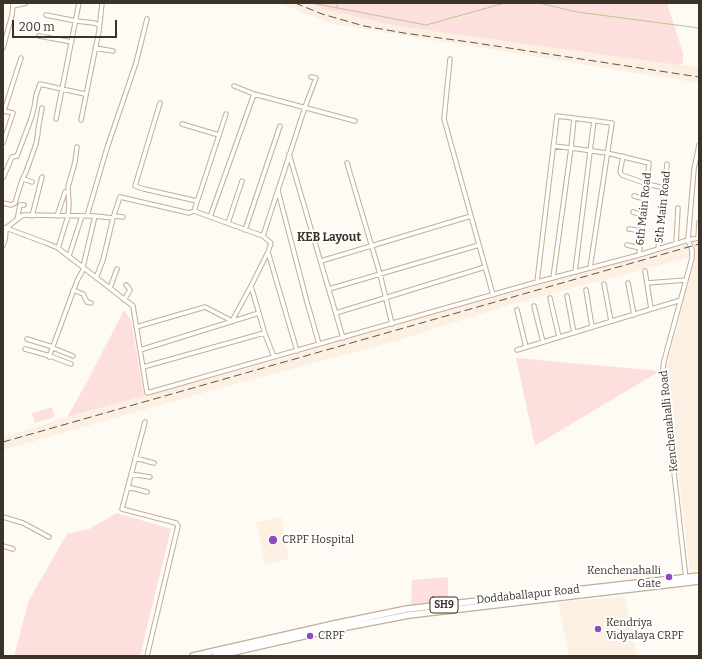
<!DOCTYPE html>
<html>
<head>
<meta charset="utf-8">
<style>
  body { margin:0 }
  #map { position:relative; width:702px; height:659px; overflow:hidden; background:#fefaf4; font-family:Bitter,serif }
  canvas { display:block }
  .frame { position:absolute; inset:0; border:4px solid #3b3228; pointer-events:none }
  .scale { position:absolute; left:12px; top:20px; width:105px; height:18px; box-sizing:border-box; border:2px solid #3b3228; border-top:0; padding-left:5px; font-size:12px; line-height:14px; white-space:nowrap; color:#3b3228; -webkit-text-stroke:3px #fff; paint-order:stroke }
</style>
</head>
<body>
<div id="map">
<canvas width="702" height="659"></canvas>
<div class="frame"></div>
<div class="scale">200 m</div>
</div>
<script>
const context = document.querySelector('canvas').getContext('2d');
context.lineJoin = 'round';
function fillPath(path, color) {
  context.fillStyle = color;
  context.fill(path, 'evenodd');
}
function toPath(rows) {
  const path = new Path2D();
  for (const r of rows) {
    path.moveTo(r[0], r[1]);
    for (let i = 2; i < r.length; i += 2) path.lineTo(r[i], r[i + 1]);
  }
  return path;
}
function trace(path, color, width, dash) {
  context.strokeStyle = color;
  context.lineWidth = width;
  context.lineCap = dash ? 'butt' : 'round';
  context.setLineDash(dash || []);
  context.stroke(path);
}
function drawText(font, color, halo, rows, align = 'center') {
  context.font = font + ' Bitter,serif';
  context.lineWidth = 4;
  context.setLineDash([]);
  context.textBaseline = 'middle';
  context.strokeStyle = halo;
  context.fillStyle = color;
  for (const [text, x, y, turn = 0] of rows) {
    context.save();
    context.translate(x, y);
    context.rotate((+turn || 0) * Math.PI / 180);
    context.textAlign = isNaN(turn) ? turn : align;
    if (halo) context.strokeText(text, 0, 0);
    context.fillText(text, 0, 0);
    context.restore();
  }
}
const built = toPath([
  [279,3,310,3,322,9,396,26,699,67,699,83,333,24],
  [699,241,699,569,690,570,666,368,695,258,690,257,508,305,396,341,213,390,3,450,3,437,67,417,274,361,440,312],
  [281,517,289,559,265,564,256,522],
  [625,597,637,656,569,656,558,602]
]);
const green = toPath([
  [310,3,667,3,683,53,683,63,679,65,396,26,322,9],
  [124,310,131,320,144,396,67,417,87,382],
  [516,358,549,361,660,371,573,423,535,446],
  [52,407,55,417,35,423,32,413],
  [117,513,171,529,140,656,14,656,29,600,67,534,89,529],
  [448,577,448,602,411,605,412,580]
]);
const stream = toPath([
  [312,3,426,25,505,3],
  [335,3,338,7],
  [539,3,577,12,699,28]
]);
const minor = toPath([
  [79,3,62,89,85,94],
  [13,6,26,3],
  [46,15,76,21,94,23,99,25],
  [39,36,72,42],
  [3,48,12,15,13,4],
  [95,48,113,51],
  [450,59,444,119,493,295],
  [234,86,254,94,355,121],
  [160,103,135,186,144,189,197,201],
  [4,111,21,58],
  [574,118,571,148,607,153,649,163,639,255],
  [81,120,99,31,102,3],
  [182,124,219,135],
  [3,143,13,113,4,111],
  [553,146,571,148,553,278],
  [289,154,343,338],
  [623,156,620,172,622,175,647,184,665,188],
  [347,163,380,274,392,324],
  [3,178,12,157,17,156,31,119,34,108,36,95,40,84,62,89,56,119],
  [23,179,32,182],
  [278,191,307,302,319,344],
  [634,196,645,199],
  [3,203,11,205,15,203,22,180,26,172,36,144,38,133,38,130,42,108],
  [194,211,226,114],
  [633,212,643,215],
  [32,216,42,177],
  [57,216,65,192],
  [87,216,107,148,136,63,147,19],
  [114,216,123,217],
  [210,217,254,94],
  [17,220,20,205,24,205],
  [228,223,242,181],
  [6,228,46,243,58,248,133,306,147,393,537,282,639,255,688,240,699,238],
  [6,228,23,215,95,216,113,218],
  [629,229,642,231],
  [245,230,280,126],
  [263,236,305,107,316,78,311,77],
  [698,238,699,222],
  [676,244,678,208],
  [627,245,640,248],
  [58,248,68,216,69,205,68,187,75,162,77,147],
  [658,249,667,164],
  [268,252,297,351],
  [69,256,82,216],
  [321,261,471,216],
  [83,267,95,216],
  [645,271,651,309],
  [575,272,594,120],
  [96,278,103,260,113,218,120,197,189,213,194,211,263,236,271,243,268,252,251,286,232,321,205,307,136,327],
  [537,282,557,116,612,123,590,268],
  [628,283,634,315],
  [647,283,686,280],
  [604,284,611,321],
  [251,286,265,334,274,357],
  [110,288,117,269],
  [329,289,479,245],
  [73,290,83,294,87,302,91,303],
  [586,290,592,327],
  [567,296,574,333],
  [550,298,559,337],
  [124,300,130,290,128,287,126,285],
  [534,306,543,342],
  [517,310,526,347],
  [336,313,485,267],
  [27,339,53,347],
  [53,348,73,356],
  [25,349,50,356,71,364],
  [140,350,259,313],
  [517,350,681,300],
  [49,357,77,281,84,268],
  [143,367,264,333],
  [145,422,122,509,176,523,178,526,147,656],
  [135,458,154,463],
  [131,474,150,477],
  [128,487,147,492],
  [3,517,23,523,49,537],
  [3,546,13,549],
  [686,579,671,446,663,368,664,361,692,258,692,250,688,240,694,169,699,145]
]);
const tertiary = toPath([
  [3,228,6,228,5,239,3,245]
]);
const primary = toPath([
  [193,656,334,624,407,609,699,576],
  [216,656,321,632,409,615,699,581]
]);
const rail = toPath([
  [295,3,322,14,364,26,404,33,476,43,699,77],
  [3,442,699,244]
]);
const markers = [
  [273,540,5,"#8e4abe"],
  [669,577,4,"#8e4abe"],
  [598,629,4,"#8e4abe"],
  [310,636,4,"#8e4abe"]
];
const shields = [
  [444,605,28]
];
const shieldNames = [
  ["SH9",444,605]
];
const streetNames = [
  ["5th Main Road",663,207,-84],
  ["6th Main Road",644,209,-84],
  ["Kenchenahalli Road",669,421,-96],
  ["Doddaballapur Road",528,595,-6]
];
const poiNames = [
  ["CRPF Hospital",282,540],
  ["Kenchenahalli",661,571,"right"],
  ["Gate",661,584,"right"],
  ["Kendriya",606,623],
  ["Vidyalaya CRPF",606,636],
  ["CRPF",318,636]
];
const neighbourhoodNames = [
  ["KEB Layout",329,238]
];
fillPath(built, '#fbf0e2');
fillPath(green, '#fde0de');
trace(stream, '#b6c88c', 1);
trace(minor, '#c3ae95', 5.5);
trace(tertiary, '#c3ae95', 6);
trace(primary, '#c3ae95', 8);
trace(minor, '#fff', 3.5);
trace(tertiary, '#fff', 4);
trace(primary, '#fff', 5.5);
trace(rail, '#5e564d', 1, [8, 4]);
for (const [x, y, r, color] of markers) {
  const dot = new Path2D();
  dot.arc(x, y, r, 0, 2 * Math.PI);
  context.fillStyle = color;
  context.fill(dot);
  trace(dot, '#fff', 1.5);
}
for (const [x, y, w] of shields) {
  const box = new Path2D();
  box.roundRect(x - w / 2, y - 8, w, 16, 3);
  context.fillStyle = '#fff';
  context.fill(box);
  trace(box, '#3b3228', 1);
}
drawText('bold 10px', '#3b3228', null, shieldNames);
drawText('11px', '#3b3228', '#fff', streetNames);
drawText('11px', '#3b3228', '#fff', poiNames, 'left');
drawText('bold 12px', '#3b3228', '#fff', neighbourhoodNames);
</script>
</body>
</html>
